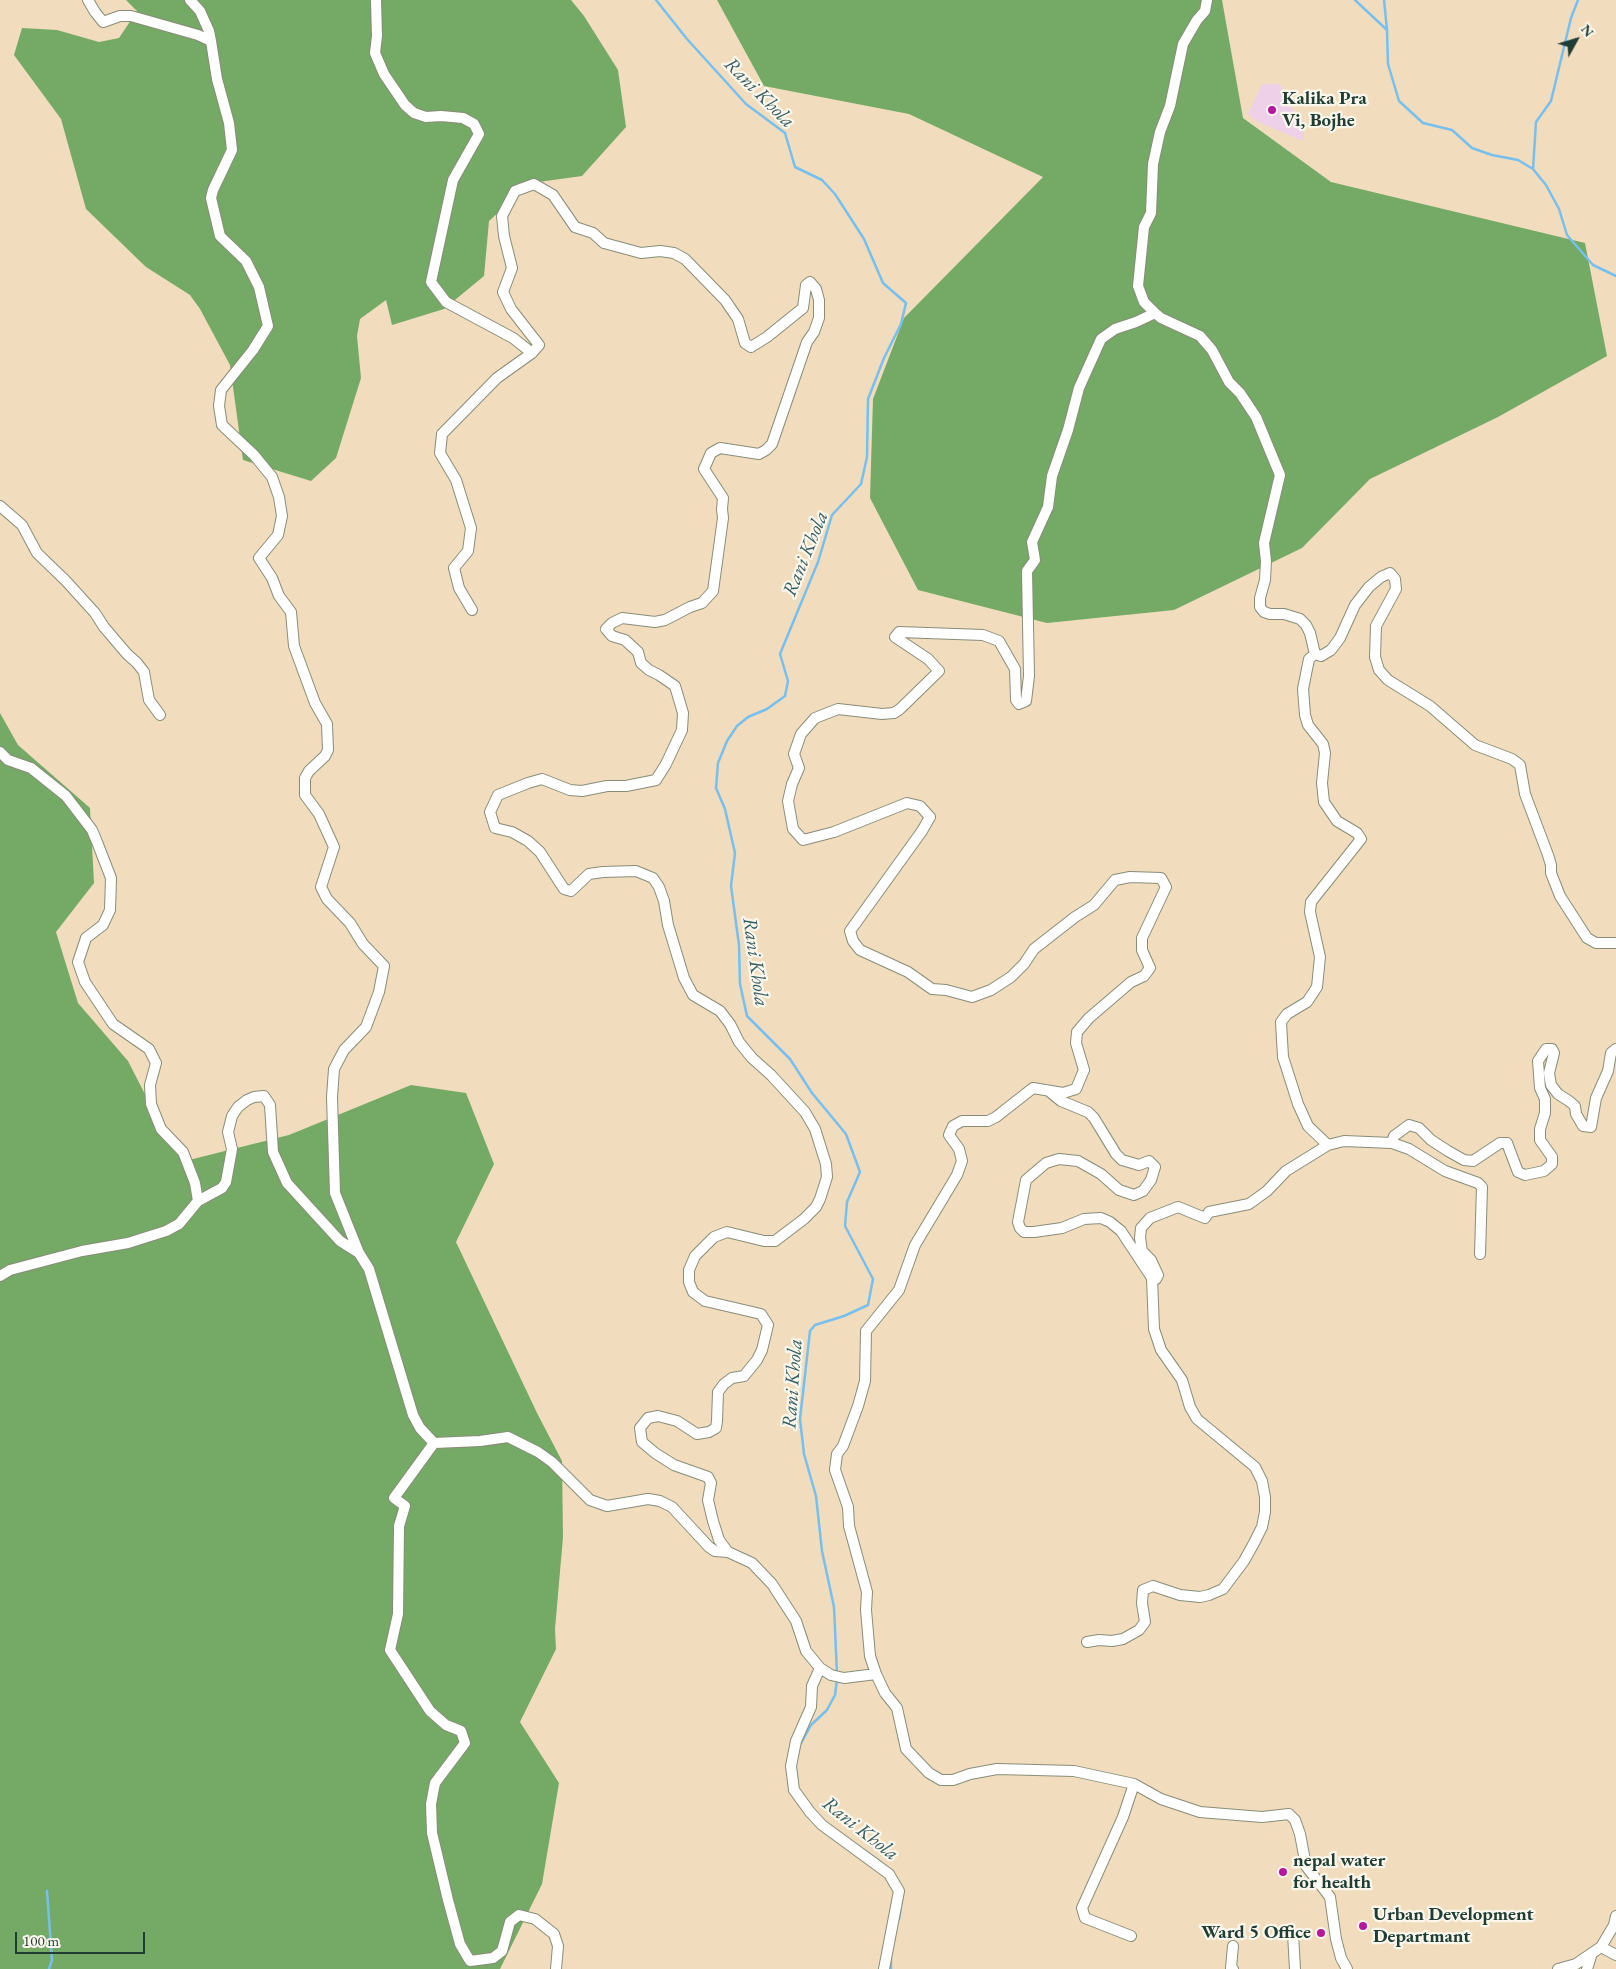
<!DOCTYPE html>
<html>
<head>
<meta charset="utf-8">
<style>
  body { margin:0 }
  #map { position:relative; width:1616px; height:1969px; overflow:hidden; background:#f1ddbd; font-family:"EB Garamond",serif }
  canvas { display:block }
  .north { position:absolute; left:1551px; top:15px; width:50px; height:50px; -webkit-text-stroke:4px #fbf7ec; paint-order:stroke; rotate:51deg; font-size:14px; font-weight:700; line-height:20px; text-align:center; color:#1f3d34 }
  .north::after { content:''; display:block; margin:auto; width:18px; height:22px; background:#1f3d34; clip-path:polygon(50% 0,100% 100%,50% 72%,0 100%) }
  .scale { position:absolute; left:15px; top:1932px; width:130px; height:22px; box-sizing:border-box; border:2px solid #1f3d34; border-top:0; padding-left:6px; font-size:15px; line-height:18px; white-space:nowrap; color:#1f3d34; -webkit-text-stroke:4px #fbf7ec; paint-order:stroke }
</style>
</head>
<body>
<div id="map">
<canvas width="1616" height="1969"></canvas>
<div class="north">N</div>
<div class="scale">100 m</div>
</div>
<script>
const context = document.querySelector('canvas').getContext('2d');
context.lineJoin = 'round';
function fillPath(path, color) {
  context.fillStyle = color;
  context.fill(path, 'evenodd');
}
function toPath(rows) {
  const path = new Path2D();
  for (const r of rows) {
    path.moveTo(r[0], r[1]);
    for (let i = 2; i < r.length; i += 2) path.lineTo(r[i], r[i + 1]);
  }
  return path;
}
function trace(path, color, width, dash) {
  context.strokeStyle = color;
  context.lineWidth = width;
  context.lineCap = dash ? 'butt' : 'round';
  context.setLineDash(dash || []);
  context.stroke(path);
}
function drawText(font, color, halo, rows, align = 'center') {
  context.font = font + ' "EB Garamond",serif';
  context.lineWidth = 4.5;
  context.setLineDash([]);
  context.textBaseline = 'middle';
  context.strokeStyle = halo;
  context.fillStyle = color;
  for (const [text, x, y, turn = 0] of rows) {
    context.save();
    context.translate(x, y);
    context.rotate((+turn || 0) * Math.PI / 180);
    context.textAlign = isNaN(turn) ? turn : align;
    if (halo) context.strokeText(text, 0, 0);
    context.fillText(text, 0, 0);
    context.restore();
  }
}
const built = toPath([
  [1262,84,1280,84,1291,107,1304,122,1303,141,1256,121,1248,114]
]);
const forest = toPath([
  [126,0,571,0,584,16,618,70,626,127,582,176,531,183,489,221,484,276,444,309,392,325,386,300,360,319,357,336,361,378,336,458,311,481,243,460,230,365,200,309,190,295,146,267,86,209,61,119,14,55,22,28,57,30,99,42,119,38,137,11],
  [717,0,1222,0,1243,118,1331,182,1585,243,1607,356,1498,417,1370,479,1302,548,1174,610,1047,623,918,590,870,498,873,399,904,318,1043,177,909,114,764,86],
  [0,713,18,745,90,808,94,883,56,932,78,1003,128,1061,151,1106,185,1161,289,1135,411,1085,466,1093,494,1164,456,1242,537,1413,562,1461,563,1537,555,1629,556,1649,520,1722,559,1783,542,1884,500,1969,0,1969]
]);
const stream = toPath([
  [656,0,687,39,746,104,785,133,795,167,822,180,835,194,864,239,883,283,906,303,901,324,884,358,868,399,867,457,861,484,832,515,818,562,780,654,788,681,785,696,767,709,748,717,737,726,727,741,718,763,716,788,725,809,735,853,731,886,739,945,740,984,747,1016,790,1059,812,1093,846,1134,860,1172,847,1202,845,1226,873,1279,868,1305,844,1316,815,1325,810,1331,800,1419,804,1454,816,1496,822,1551,834,1607,837,1674],
  [1355,0,1387,30,1388,64,1399,101,1423,123,1452,130,1472,148,1492,155,1518,160,1533,169,1546,185,1559,209,1567,235,1593,265,1616,276],
  [1384,0,1387,30],
  [1533,169,1536,122,1551,101,1571,18,1578,0],
  [800,1745,811,1725,827,1710,835,1695,837,1680],
  [864,1850,882,1863],
  [47,1891,52,1960,49,1969],
  [899,1919,902,1900],
  [891,1969,891,1959]
]);
const minor = toPath([
  [88,0,95,12,103,22,120,16,131,16,198,35,211,41,217,79,229,123,232,150,213,190,211,198,220,236,246,261,259,287,268,326,253,350,221,390,219,406,222,425,254,455,272,477,279,497,282,516,278,535,259,558,272,578,279,596,291,612,294,646,315,703,327,724,328,750,325,756,309,771,305,778,305,795,319,814,334,847,321,887,327,899,350,923,363,944,384,966,379,992,366,1027,344,1050,334,1069,332,1097,335,1193,359,1253],
  [190,0,200,11,209,31,211,41],
  [376,0,377,36,375,53,384,74,405,105,414,113,426,117,441,116,463,118,474,124,479,134,453,180,431,282,446,302,513,338,532,353],
  [1207,0,1205,11,1197,20,1183,44,1170,106,1160,132,1153,164,1151,213,1144,227,1138,286,1144,302,1155,313,1161,318,1200,336,1212,350,1229,382,1240,393,1256,417,1280,475,1264,543,1266,561,1265,580,1260,598,1260,607,1264,612,1270,614,1284,614,1300,619,1306,625,1310,633,1315,654],
  [0,506,22,525,37,553,66,581,95,613,104,627,127,654,137,663,144,672,149,700,160,715],
  [472,610,459,588,454,568,468,551,471,528,456,480,440,453,442,434,497,378,532,353,539,345,511,309,503,292,512,268,504,236,502,216,515,191,534,184,553,195,575,227,593,233,604,243,641,253,660,251,674,253,685,259,725,300,738,319,745,343,751,347,767,337,803,308,806,285,810,282,816,289,819,300,819,318,814,332,807,342,772,444,766,450,759,454,720,448,711,453,704,469,723,498,722,509,723,518,713,591,702,603,690,607,665,620,655,622,622,618,612,623,606,629,612,636,625,640,638,652,641,663,649,670,659,675,675,686,683,713,682,730,666,764,656,780,626,786,607,786,582,791,570,790,542,779,528,783,498,795,490,812,495,828,512,832,528,841,540,852,564,889,571,891,589,874,603,872,636,871,653,878,659,887,664,901,668,925,684,978,693,995,720,1011,730,1024,739,1042,752,1058,771,1075,805,1112,815,1129,826,1164,827,1177,820,1199,816,1207,804,1219,775,1241,764,1241,727,1232,714,1237,695,1256,689,1270,689,1282,693,1292,705,1301,761,1314,768,1325,762,1350,757,1360,744,1376,732,1378,724,1384,718,1392,717,1421,716,1428,709,1432,697,1434,677,1421,658,1416,648,1418,640,1428,642,1442,655,1453,674,1465,708,1477,711,1483,708,1500,713,1521,719,1540,728,1552],
  [0,752,8,760,31,768,66,796,92,830,97,842,111,878,110,910,103,925,86,938,78,962,85,982,113,1024,149,1049,156,1063,150,1085,151,1104,161,1129,183,1152,195,1183,198,1201],
  [1050,1092,1061,1101,1088,1112,1094,1118,1116,1154,1122,1160,1139,1165,1149,1161,1155,1167,1151,1180,1143,1191,1134,1195,1119,1190,1101,1174,1078,1161,1059,1159,1046,1163,1026,1180,1018,1222,1020,1228,1024,1232,1034,1232,1062,1228,1084,1219,1101,1218,1110,1222,1121,1231,1152,1278,1156,1279,1158,1275,1151,1260,1142,1251,1140,1238,1141,1228,1150,1218,1178,1207,1205,1218,1209,1212,1249,1204,1267,1191,1286,1171,1328,1145,1344,1141,1392,1143,1409,1149,1445,1171,1478,1183,1482,1187,1480,1254],
  [1392,1143,1394,1136,1409,1125,1419,1128,1431,1140,1448,1151,1464,1160,1473,1161,1500,1143,1507,1143,1518,1172,1525,1175,1544,1171,1552,1164,1552,1157,1540,1140,1540,1129,1545,1113,1545,1099,1540,1088,1538,1061,1546,1049,1552,1049,1554,1053,1549,1073,1551,1085,1558,1094,1569,1101,1575,1106,1576,1114,1583,1126,1591,1127,1596,1098,1608,1071,1611,1053,1616,1049],
  [1328,1145,1308,1126,1298,1104,1283,1057,1281,1022,1287,1014,1307,1002,1317,987,1320,957,1310,912,1311,902,1361,839,1357,833,1337,821,1324,802,1322,783,1325,753,1323,744,1308,725,1305,715,1303,689,1309,659,1315,654,1321,656,1331,650,1340,638,1355,605,1369,587,1381,577,1390,573,1395,579,1396,589,1376,626,1375,657,1379,670,1388,680,1430,706,1475,745,1512,759,1520,765,1525,794,1548,855,1551,865,1551,873,1560,896,1587,938,1596,943,1616,943],
  [0,1276,10,1270,82,1251,128,1243,166,1231,179,1224,198,1201,222,1188,226,1182,232,1149,228,1132,232,1116,238,1107,247,1100,254,1097,264,1096,270,1105,273,1152,287,1183,340,1241,359,1253,369,1269,413,1415,420,1428,434,1443,480,1441,508,1437,538,1452,552,1462,590,1500,607,1506,648,1499,660,1501,672,1507,709,1547,715,1551,728,1552,752,1563,772,1584,796,1621,806,1651,820,1668,831,1675,844,1678,876,1674,885,1693,897,1708,906,1749,929,1773,941,1780,953,1780,970,1774,997,1769,1074,1771,1134,1784,1161,1799,1200,1812,1262,1817,1289,1814,1295,1820,1300,1834,1306,1866,1330,1897,1336,1939,1341,1958,1347,1969],
  [434,1443,394,1498,405,1506,399,1526,398,1614,390,1650,430,1711,446,1725,461,1731,465,1743,435,1783,431,1804,432,1833,448,1900,460,1944,470,1961,493,1958,502,1951,510,1922,519,1915,535,1919,554,1934,558,1946,556,1969],
  [1087,1642,1099,1640,1112,1641,1123,1639,1139,1630,1145,1622,1142,1603,1143,1590,1153,1586,1180,1595,1200,1597,1209,1595,1223,1589,1244,1561,1254,1543,1262,1527,1265,1512,1265,1497,1262,1481,1255,1467,1197,1419,1190,1407,1182,1380,1161,1350,1154,1329,1152,1278],
  [820,1668,812,1686,811,1707,796,1741,791,1766,794,1790,810,1812,822,1825,889,1874,899,1891,884,1969],
  [876,1674,870,1656,866,1610,867,1592,849,1526,848,1507,835,1470,837,1454,843,1446,858,1406,865,1381,866,1331,899,1290,915,1245,957,1175,962,1161,959,1149,949,1135,953,1126,962,1121,988,1121,996,1117,1033,1088,1063,1093,1076,1089,1084,1070,1076,1043,1077,1032,1089,1018,1131,982,1144,976,1150,968,1142,950,1142,938,1166,887,1161,878,1130,877,1115,880,1094,905,1075,917,1034,949,1024,964,1011,977,991,990,972,997,946,990,932,989,908,972,860,950,853,941,850,931,922,831,930,817,920,806,907,803,834,832,803,840,793,829,788,801,792,784,799,768,794,754,801,734,815,718,838,709,882,714,894,713,900,709,939,671,928,659,895,637,899,632,983,635,999,641,1015,669,1016,700,1019,704,1026,701,1029,676,1027,571,1035,560,1032,542,1048,507,1052,476,1068,430,1079,388,1101,339,1115,329,1136,322,1155,313],
  [1293,1934,1295,1969],
  [1131,1936,1085,1918,1082,1908,1123,1817,1134,1784],
  [1601,1947,1616,1955],
  [1233,1969,1231,1968,1233,1946],
  [1558,1969,1576,1964,1601,1947,1614,1925,1616,1916],
  [1587,1969,1592,1953]
]);
const markers = [
  [1272,110,5,"#b5179e"],
  [1283,1872,5,"#b5179e"],
  [1363,1926,5,"#b5179e"],
  [1321,1933,5,"#b5179e"]
];
const poiNames = [
  ["Kalika Pra",1282,99],
  ["Vi, Bojhe",1282,121],
  ["nepal water",1293,1861],
  ["for health",1293,1883],
  ["Urban Development",1373,1915],
  ["Departmant",1373,1937],
  ["Ward 5 Office",1311,1933,"right"]
];
const waterNames = [
  ["Rani Khola",759,93,45],
  ["Rani Khola",806,554,-68],
  ["Rani Khola",755,962,82],
  ["Rani Khola",793,1384,-86],
  ["Rani Khola",860,1829,38]
];
fillPath(built, '#eed0e8');
fillPath(forest, '#74aa66');
trace(stream, '#77bfef', 2.5);
trace(minor, '#888d78', 12);
trace(minor, '#fff', 10);
for (const [x, y, r, color] of markers) {
  const dot = new Path2D();
  dot.arc(x, y, r, 0, 2 * Math.PI);
  context.fillStyle = color;
  context.fill(dot);
  trace(dot, '#fbf7ec', 2);
}
drawText('bold 19px', '#1f3d34', '#fbf7ec', poiNames, 'left');
drawText('italic 20px', '#355e63', '#fbf7ec', waterNames);
</script>
</body>
</html>
